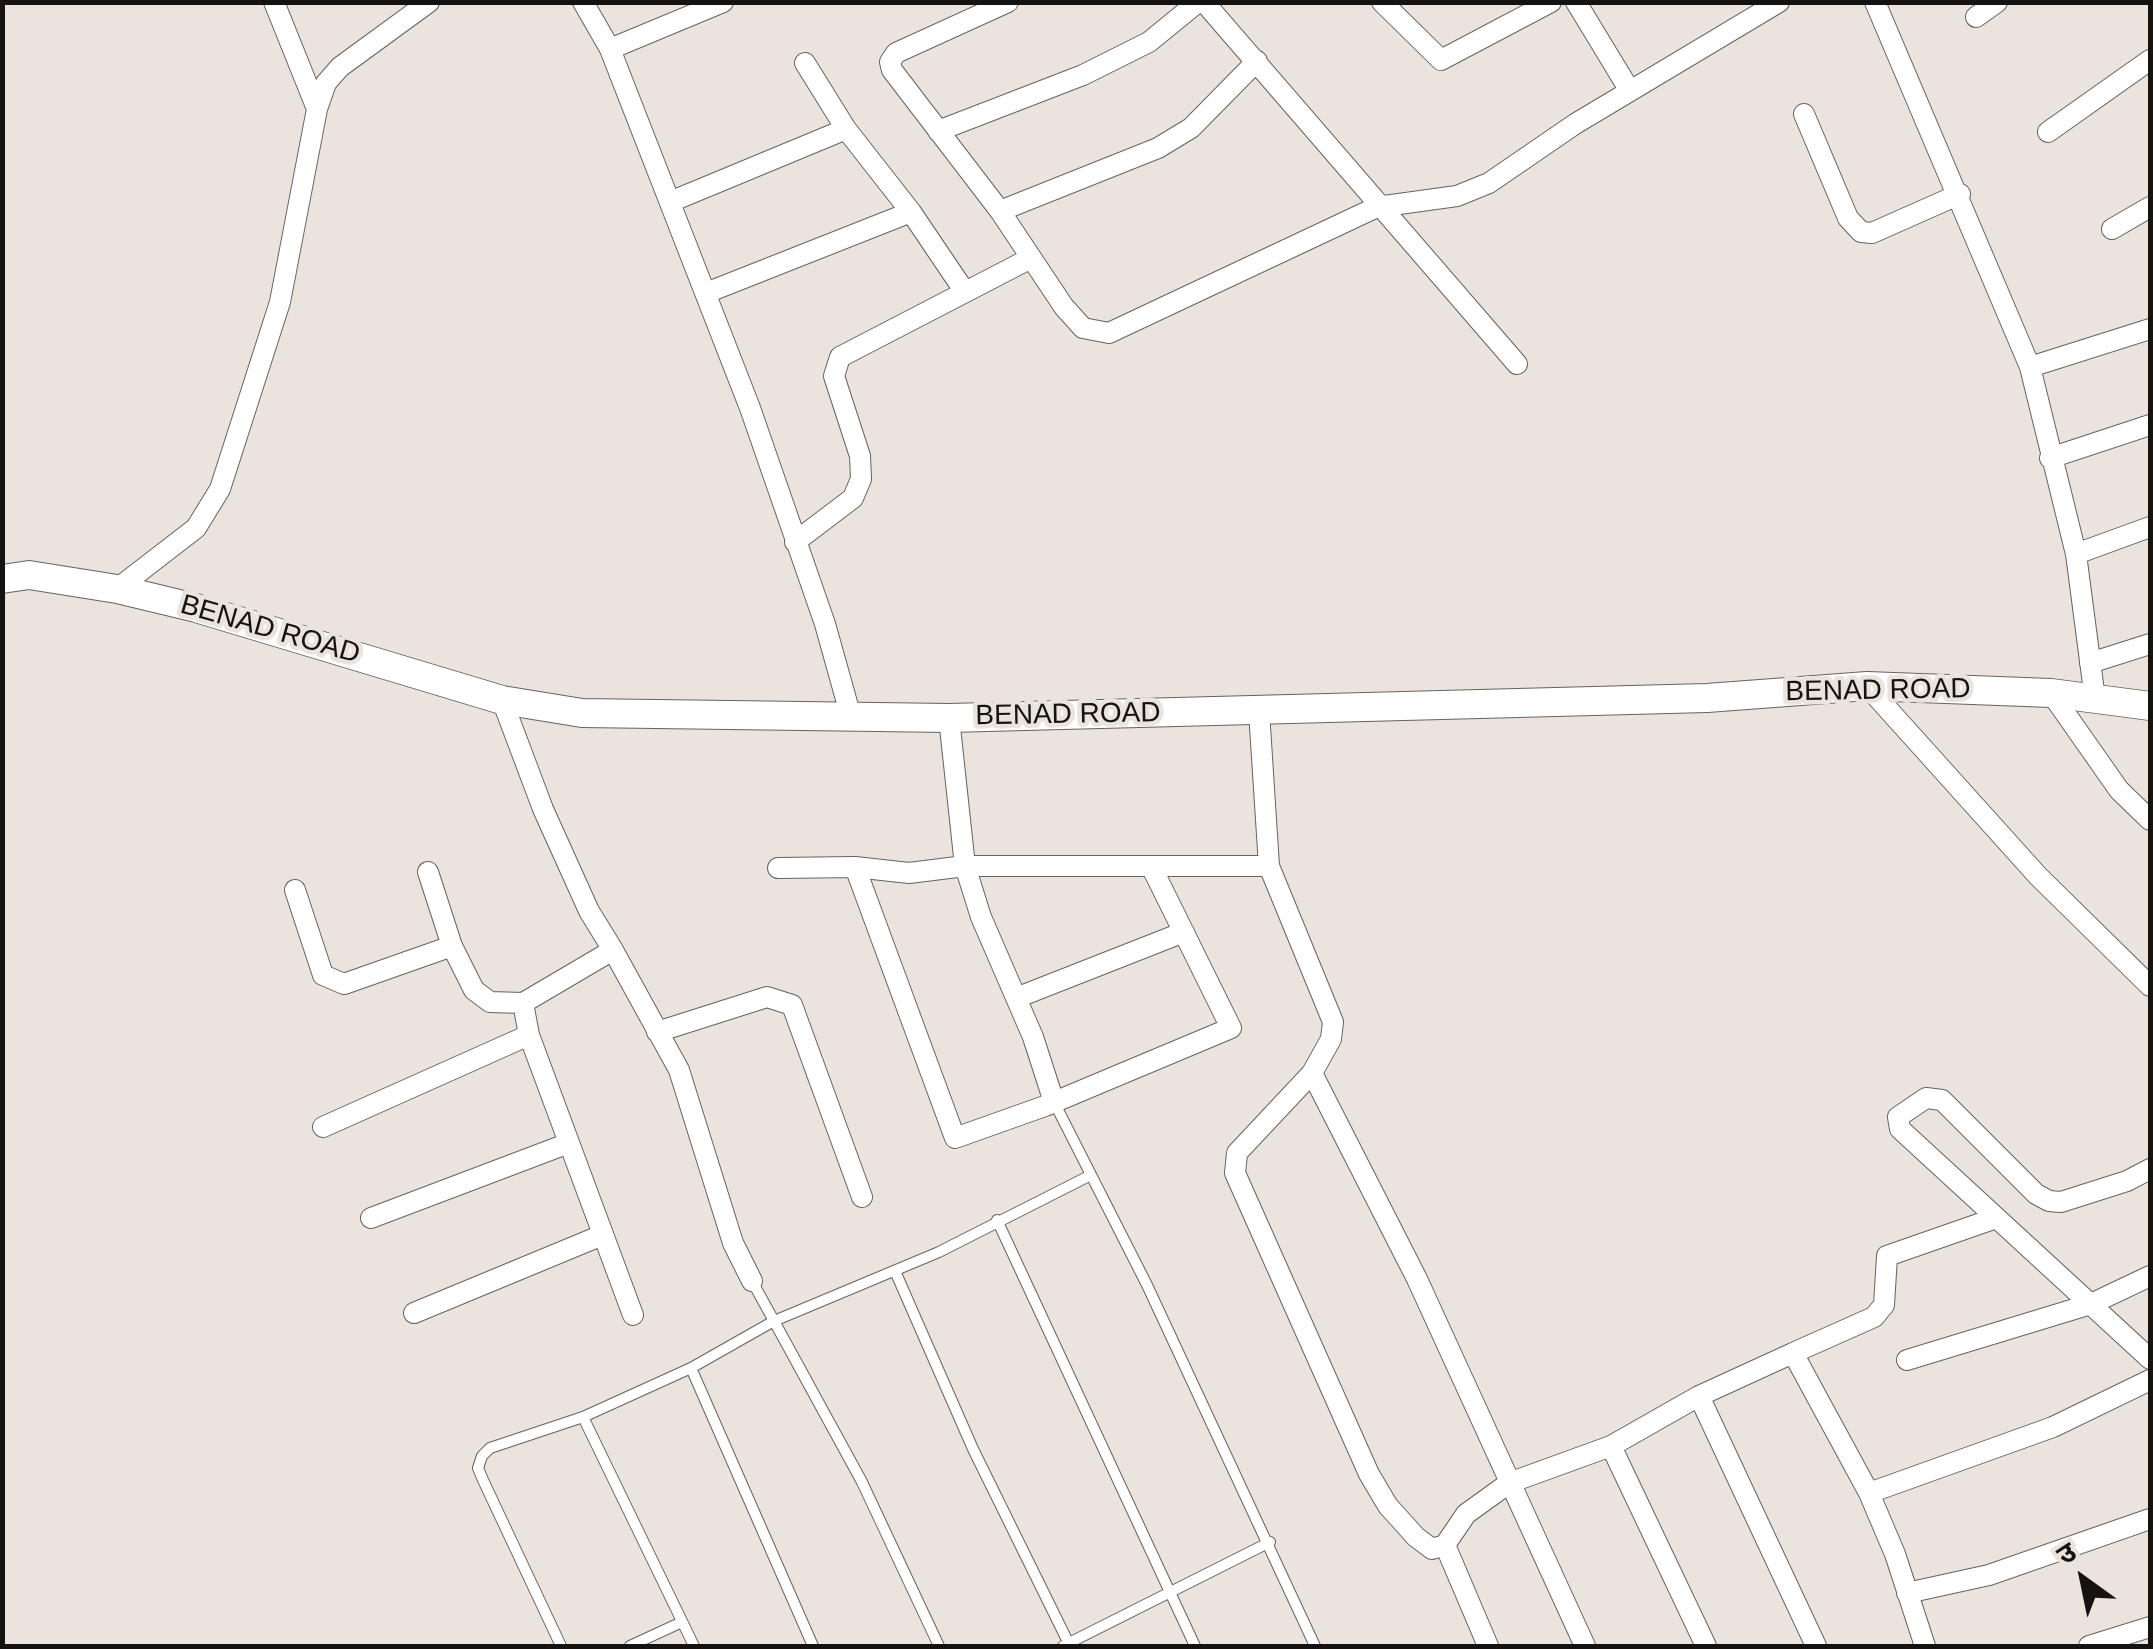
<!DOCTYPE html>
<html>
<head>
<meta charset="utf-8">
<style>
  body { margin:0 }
  #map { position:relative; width:2153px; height:1649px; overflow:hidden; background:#eae3de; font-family:Helvetica,"Noto Sans Devanagari",sans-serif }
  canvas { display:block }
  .frame { position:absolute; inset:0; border:5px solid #151311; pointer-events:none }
  .north { position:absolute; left:2033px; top:1529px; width:100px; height:100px; -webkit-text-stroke:8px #eae3de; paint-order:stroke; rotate:327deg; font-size:28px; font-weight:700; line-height:40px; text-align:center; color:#151311 }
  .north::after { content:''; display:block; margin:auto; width:35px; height:45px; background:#151311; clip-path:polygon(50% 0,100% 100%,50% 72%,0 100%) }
</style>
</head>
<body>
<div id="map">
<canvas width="2153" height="1649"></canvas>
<div class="frame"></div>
<div class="north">उ</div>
</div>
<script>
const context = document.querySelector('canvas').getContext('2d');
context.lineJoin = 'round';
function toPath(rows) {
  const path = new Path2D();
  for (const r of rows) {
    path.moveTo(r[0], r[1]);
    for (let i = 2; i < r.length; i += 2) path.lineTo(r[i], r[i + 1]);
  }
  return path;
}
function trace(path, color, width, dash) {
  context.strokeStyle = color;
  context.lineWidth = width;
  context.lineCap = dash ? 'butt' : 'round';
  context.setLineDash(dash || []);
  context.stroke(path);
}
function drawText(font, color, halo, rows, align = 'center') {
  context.font = font + ' Helvetica,sans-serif';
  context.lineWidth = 9;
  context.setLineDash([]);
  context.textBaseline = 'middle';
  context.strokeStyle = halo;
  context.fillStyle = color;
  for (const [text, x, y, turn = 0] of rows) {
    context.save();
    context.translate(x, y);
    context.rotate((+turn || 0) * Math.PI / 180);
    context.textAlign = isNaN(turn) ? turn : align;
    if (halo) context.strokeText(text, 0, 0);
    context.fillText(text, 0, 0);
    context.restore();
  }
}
const lane = toPath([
  [1054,1102,1147,1285,1315,1646],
  [997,1220,1195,1646],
  [895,1271,973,1449,1070,1646],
  [752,1281,774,1321,939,1252,1089,1176],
  [691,1368,813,1646],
  [583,1417,694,1646],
  [561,1646,483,1480,478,1468,482,1456,490,1448,583,1417,691,1368,774,1321,862,1482,939,1646],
  [630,1646,682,1622],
  [1063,1646,1270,1542]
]);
const street = toPath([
  [274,2,317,109],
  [583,2,610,49,750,408,825,624,851,717],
  [1008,2,896,53,890,62,892,70,1000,211,1064,307,1083,328,1109,333,1377,207,1457,196,1489,183,1575,124,1779,2],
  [1204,2,1517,364],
  [1382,2,1441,60,1551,2],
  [1576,2,1630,91],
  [1875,2,2030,367,2076,554,2095,699],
  [1976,17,1997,2],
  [610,49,723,2],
  [805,63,846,129,911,212,965,292],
  [1804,114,1848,218,1861,232,1872,233,1960,194],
  [938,131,1083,75,1149,42,1198,2],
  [2048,132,2150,60],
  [670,202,846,129],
  [1000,211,1158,148,1191,128,1257,61],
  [2112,229,2150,207],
  [706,293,911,212],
  [2030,367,2150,329],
  [2050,458,2150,425],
  [795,542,853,498,861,479,860,456,834,376,840,357,1031,258],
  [2076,554,2150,527],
  [117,589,196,528,220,489,280,302,317,109,326,83,340,67,429,2],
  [2090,663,2150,644],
  [1867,686,2038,876,2150,986],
  [2051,693,2119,790,2150,820],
  [502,700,543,809,589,911,613,950,523,1003,529,1035,633,1315],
  [1269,866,1333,1022,1331,1039,1312,1073,1417,1279,1585,1646],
  [855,867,955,1138,1045,1106,1231,1028,1152,868],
  [778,868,855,867,909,873,965,866,949,718],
  [428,872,452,946,474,990,490,1002,523,1003],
  [295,890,323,975,344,984,452,946],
  [613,950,679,1070,733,1243,752,1281],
  [1016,998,1184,932],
  [657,1032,767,997,792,1005,862,1197],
  [1312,1073,1237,1153,1235,1173,1369,1474,1388,1506,1416,1537,1432,1549,1445,1545,1466,1514,1509,1483,1611,1446,1699,1396,1793,1353,1869,1493,1895,1554,1925,1646],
  [1054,1102,1033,1037,981,917,965,866,1269,866,1259,711],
  [323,1127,529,1035],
  [2150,1169,2127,1181,2061,1202,2049,1201,2036,1194,1942,1100,1926,1098,1898,1117,1900,1129,2150,1359],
  [371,1218,569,1143],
  [414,1313,600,1236],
  [1793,1353,1874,1317,1884,1305,1887,1256,1996,1218],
  [1907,1360,2091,1304,2150,1276],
  [1699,1396,1816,1646],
  [1611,1446,1706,1646],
  [1869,1493,2053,1427,2150,1380],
  [1445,1545,1488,1646],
  [1907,1593,1989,1575,2150,1519],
  [2089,1646,2150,1627]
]);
const secondary = toPath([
  [2,579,29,575,117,589,196,608,502,700,582,713,949,718,1707,698,1867,686,2051,693,2150,706]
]);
const streetNames = [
  ["BENAD ROAD",270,630,16],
  ["BENAD ROAD",1878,691,-1],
  ["BENAD ROAD",1068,715,-1]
];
trace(lane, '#69625e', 12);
trace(street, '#69625e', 22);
trace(secondary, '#69625e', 30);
trace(lane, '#fff', 10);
trace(street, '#fff', 20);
trace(secondary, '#fff', 28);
drawText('28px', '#151311', '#eae3de', streetNames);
</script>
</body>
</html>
